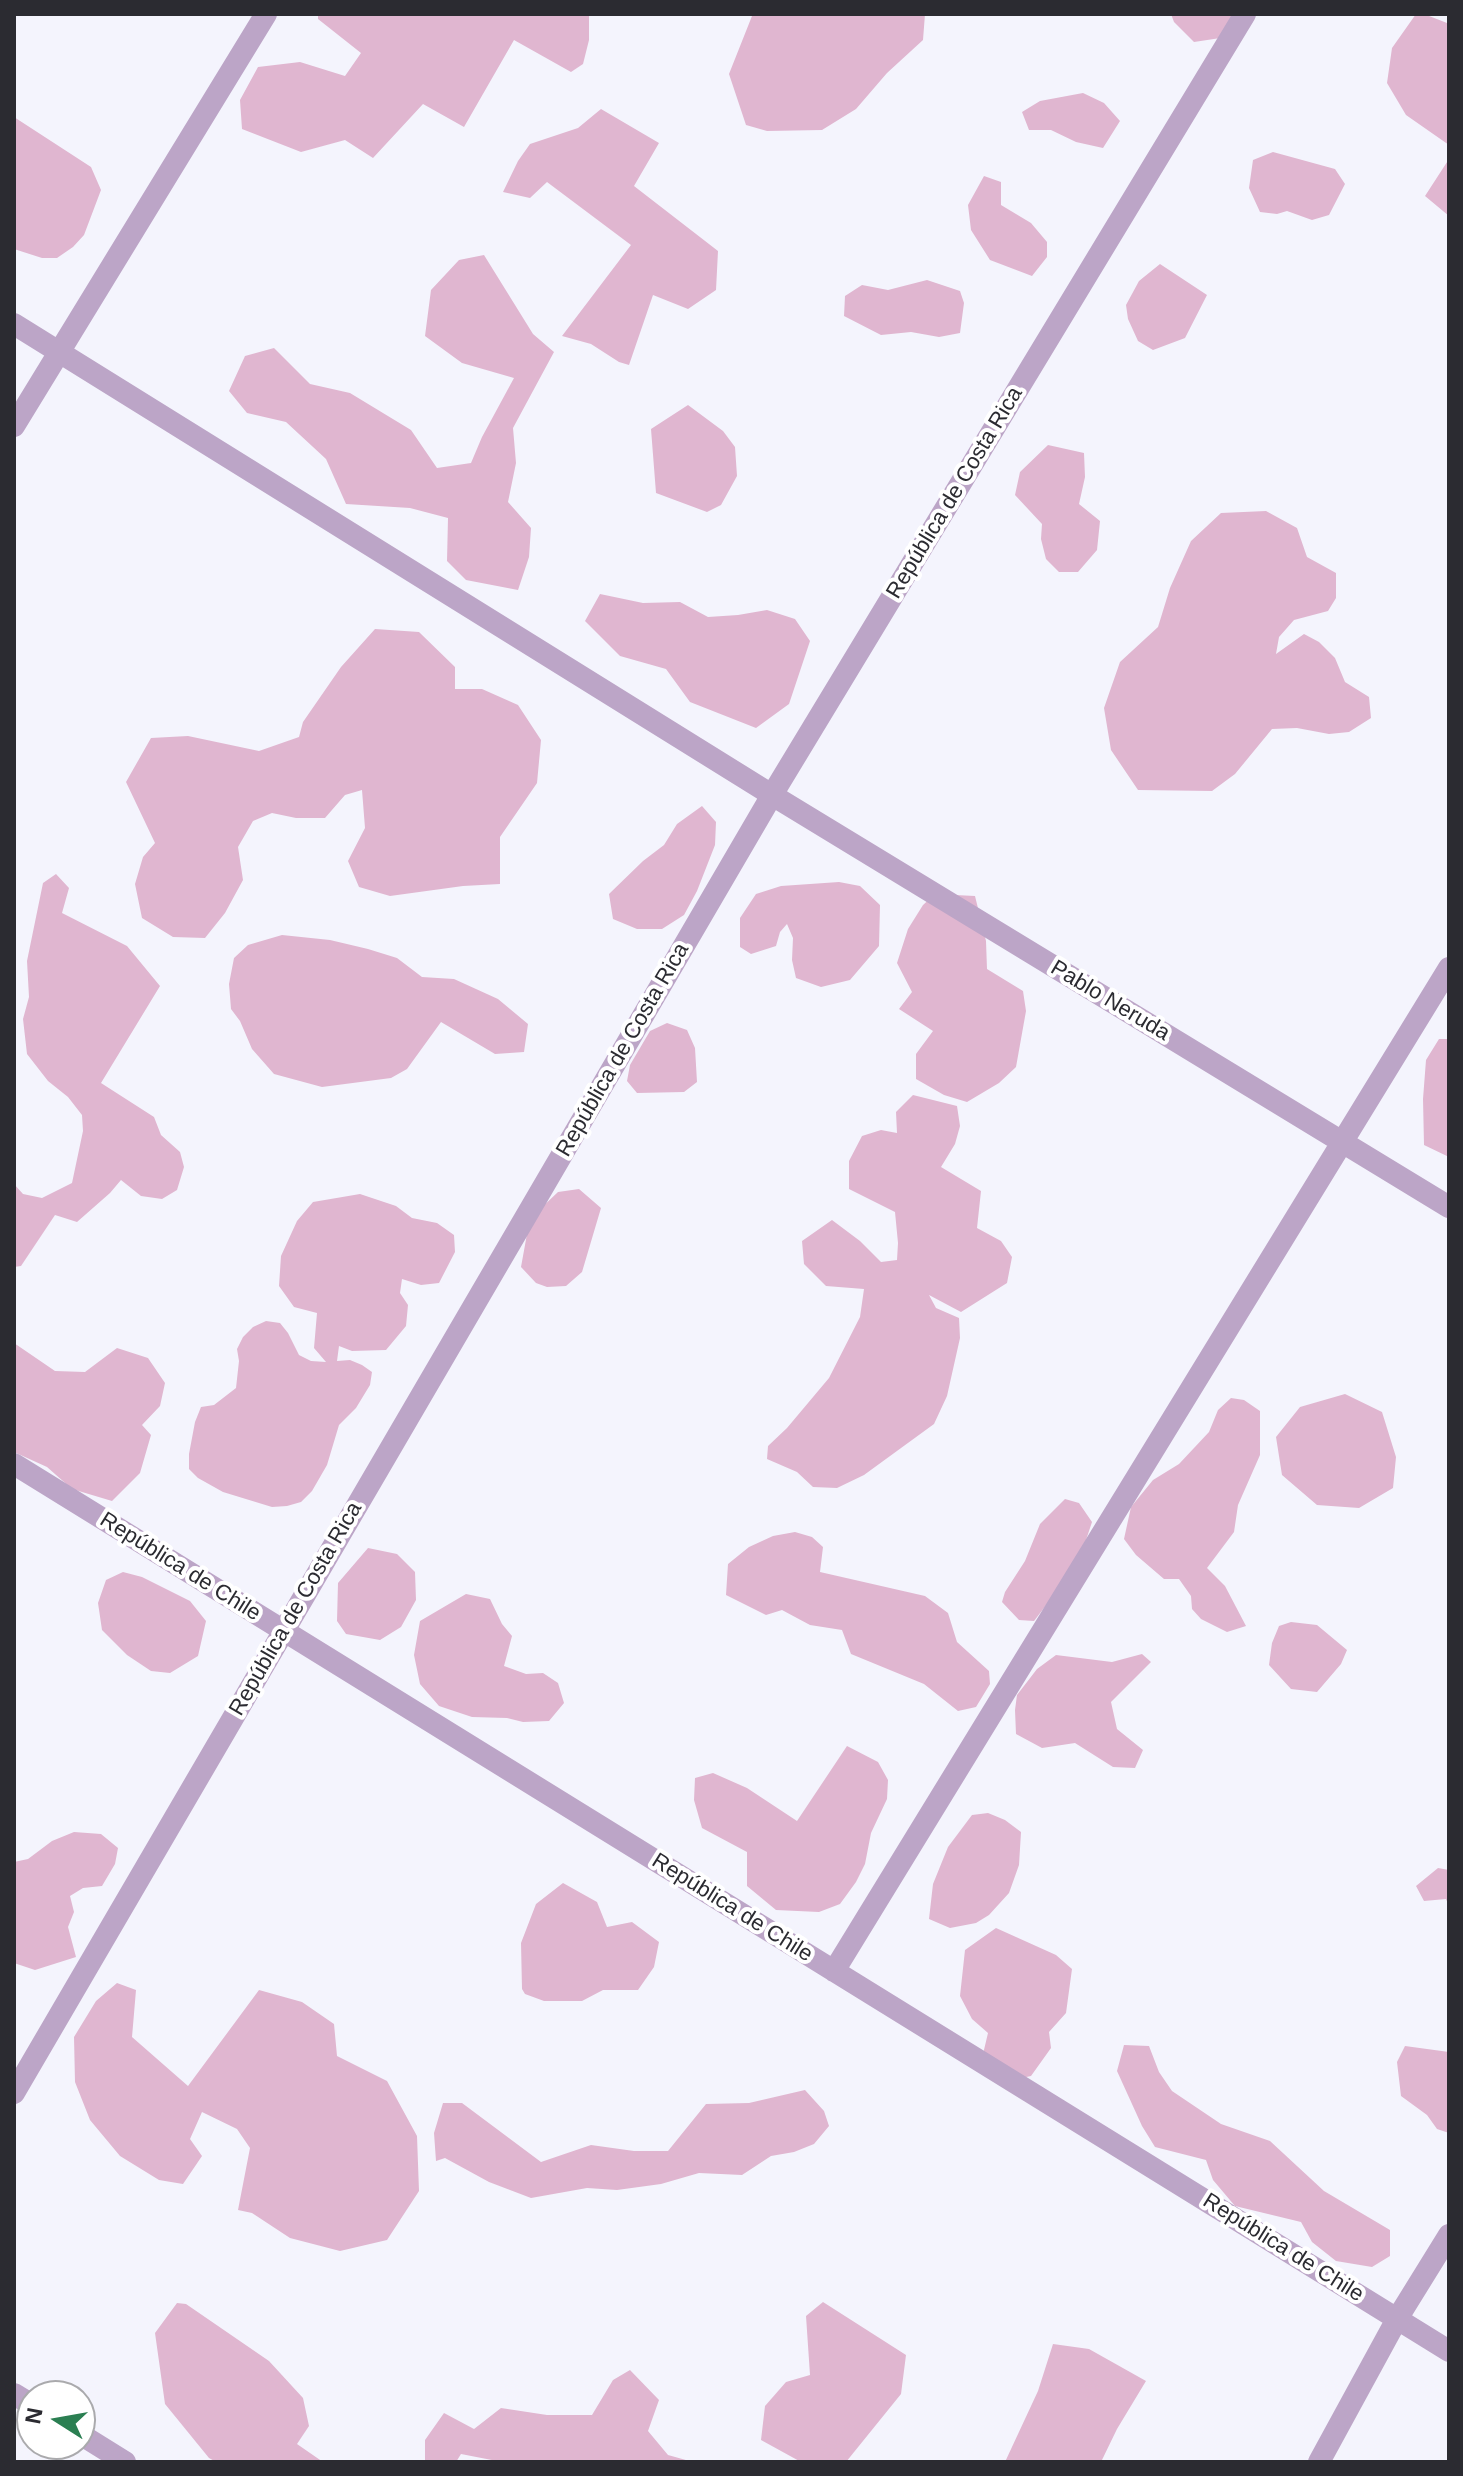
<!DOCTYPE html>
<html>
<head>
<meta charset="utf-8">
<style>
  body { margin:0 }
  #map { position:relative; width:1463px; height:2476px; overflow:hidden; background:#f4f4fd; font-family:Helvetica,sans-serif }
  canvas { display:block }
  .frame { position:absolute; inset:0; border:16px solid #2b2b31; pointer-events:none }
  .north { position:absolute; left:16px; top:2380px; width:80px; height:80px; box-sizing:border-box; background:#fff; border:2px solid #aaaaad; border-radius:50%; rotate:281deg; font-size:22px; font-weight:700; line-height:32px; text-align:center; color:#2b2b31 }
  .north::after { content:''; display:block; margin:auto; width:28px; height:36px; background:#2b7f52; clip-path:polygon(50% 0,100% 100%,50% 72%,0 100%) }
</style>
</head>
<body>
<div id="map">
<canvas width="1463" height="2476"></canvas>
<div class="frame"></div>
<div class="north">N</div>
</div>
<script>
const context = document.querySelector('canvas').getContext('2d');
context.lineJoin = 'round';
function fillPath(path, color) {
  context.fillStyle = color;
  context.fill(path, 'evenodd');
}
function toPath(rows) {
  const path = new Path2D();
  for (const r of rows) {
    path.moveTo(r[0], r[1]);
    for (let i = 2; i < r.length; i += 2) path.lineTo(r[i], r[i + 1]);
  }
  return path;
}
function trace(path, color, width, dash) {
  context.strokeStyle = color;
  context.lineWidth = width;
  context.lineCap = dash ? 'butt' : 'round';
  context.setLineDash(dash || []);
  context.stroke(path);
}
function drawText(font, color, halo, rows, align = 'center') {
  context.font = font + ' Helvetica,sans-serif';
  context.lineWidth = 8;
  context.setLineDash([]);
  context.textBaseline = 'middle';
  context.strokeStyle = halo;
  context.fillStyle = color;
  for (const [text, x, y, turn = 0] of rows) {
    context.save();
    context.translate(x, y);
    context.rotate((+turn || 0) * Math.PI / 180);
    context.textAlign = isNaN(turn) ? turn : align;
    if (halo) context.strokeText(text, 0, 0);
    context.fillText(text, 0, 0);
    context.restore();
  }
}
const forest = toPath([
  [318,14,589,14,589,40,583,64,571,72,514,40,464,127,423,104,373,158,345,140,301,152,242,129,240,100,258,67,300,62,345,76,361,53,318,19],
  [759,14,925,14,923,40,887,73,856,109,822,130,767,131,746,125,729,74,752,16],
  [1171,14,1245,14,1227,37,1194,42,1174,22],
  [1416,14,1424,14,1447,23,1449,21,1449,145,1406,115,1387,83,1392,48],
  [1083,93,1104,103,1120,121,1103,148,1076,142,1051,130,1029,130,1022,112,1040,101],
  [601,109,659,143,634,186,718,251,716,290,688,309,653,295,629,365,619,362,591,344,562,336,631,245,547,182,530,198,503,192,518,161,530,144,578,128],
  [14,117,91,167,101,190,84,235,73,247,57,258,42,258,14,249],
  [1273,152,1335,169,1345,184,1329,215,1312,220,1287,211,1277,214,1260,212,1249,188,1253,160],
  [1449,159,1449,216,1425,196],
  [984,176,1001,182,1001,205,1031,223,1047,242,1047,257,1032,276,990,260,971,230,968,205],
  [484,255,533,334,554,352,513,428,516,463,508,502,531,528,529,557,518,590,466,580,447,561,448,518,410,508,346,504,326,459,286,422,247,413,229,391,245,356,274,348,310,384,350,393,411,430,437,468,471,463,482,437,514,378,462,363,425,336,431,290,459,260],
  [1160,264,1207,295,1185,338,1153,350,1138,341,1128,319,1126,305,1139,281],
  [927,280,960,291,964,303,960,333,939,337,911,332,881,335,844,316,845,296,862,285,888,290],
  [688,405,723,431,735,447,737,476,721,505,707,512,656,493,651,429],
  [1048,445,1084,453,1085,477,1079,504,1100,521,1097,550,1078,572,1059,572,1046,559,1041,539,1042,524,1015,495,1020,472],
  [1266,511,1297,528,1307,557,1336,573,1336,598,1328,611,1294,620,1279,637,1276,654,1304,634,1319,642,1335,658,1345,682,1369,697,1371,718,1349,732,1329,734,1297,728,1272,729,1235,774,1212,791,1138,790,1111,750,1104,708,1120,662,1158,627,1170,588,1191,541,1221,513],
  [600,594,643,603,680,602,708,617,738,615,767,610,795,619,810,641,789,704,756,728,690,702,666,669,620,656,585,621],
  [375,629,419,632,455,667,455,689,482,689,518,705,541,740,537,783,500,837,500,884,463,886,390,896,359,887,348,861,365,828,362,790,345,795,325,818,296,818,272,813,253,821,238,847,243,880,225,913,205,938,173,937,142,918,135,884,143,857,155,843,126,782,151,738,188,736,259,751,299,737,303,722,341,667],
  [702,806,716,822,715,845,697,891,684,915,662,929,637,929,613,919,609,894,643,861,664,845,677,824],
  [56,874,69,888,62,913,127,946,160,986,101,1083,154,1117,161,1135,180,1152,184,1167,177,1190,162,1199,141,1196,121,1180,110,1193,77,1222,55,1215,21,1266,14,1267,14,1184,23,1194,42,1198,72,1183,83,1131,82,1115,68,1097,48,1081,27,1054,23,1019,29,997,27,961,43,883],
  [839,882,860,886,880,905,879,946,850,980,821,987,796,978,792,960,793,938,787,924,780,932,776,946,751,954,740,947,740,918,756,894,781,886],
  [935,894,975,896,986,941,987,969,1023,991,1026,1011,1016,1067,999,1083,967,1102,944,1095,916,1079,916,1054,933,1031,899,1009,912,992,897,963,908,929,923,905],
  [282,935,330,940,368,949,397,958,422,977,454,979,498,999,528,1024,524,1052,495,1054,441,1022,407,1069,391,1078,322,1087,274,1074,252,1049,240,1021,231,1009,229,984,234,958,248,945],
  [667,1023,687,1030,695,1048,697,1082,684,1092,637,1093,627,1081,630,1065,650,1031],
  [1439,1039,1449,1039,1449,1157,1424,1145,1423,1099,1426,1060],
  [913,1095,957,1106,960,1126,955,1144,941,1167,981,1191,977,1228,1001,1241,1012,1257,1007,1283,961,1312,929,1295,936,1308,959,1318,960,1338,947,1396,934,1424,864,1475,837,1488,813,1487,797,1472,767,1459,768,1446,787,1428,829,1378,860,1317,864,1289,826,1286,804,1264,802,1241,832,1220,860,1241,881,1262,897,1260,898,1243,895,1212,849,1189,849,1161,862,1136,881,1130,897,1133,896,1112],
  [579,1189,601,1208,582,1272,566,1286,547,1287,536,1283,521,1267,527,1234,538,1211,558,1192],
  [360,1194,396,1206,412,1218,437,1223,454,1235,455,1252,439,1283,421,1285,402,1279,400,1293,408,1305,406,1326,386,1350,352,1351,339,1346,337,1361,350,1360,362,1365,372,1372,370,1385,356,1408,339,1425,327,1465,312,1491,301,1502,287,1506,272,1507,223,1492,198,1478,189,1469,189,1454,195,1422,201,1407,214,1405,236,1388,239,1361,237,1349,243,1337,253,1327,266,1321,280,1323,288,1333,299,1355,311,1361,326,1362,314,1348,317,1313,294,1307,279,1286,281,1256,297,1221,313,1202],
  [14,1343,55,1371,85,1372,117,1348,148,1358,165,1383,160,1406,142,1425,151,1435,140,1473,112,1501,72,1489,47,1467,14,1452],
  [1345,1394,1382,1412,1396,1457,1393,1488,1359,1508,1317,1505,1282,1475,1276,1437,1300,1407],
  [1231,1398,1244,1400,1260,1411,1260,1455,1238,1505,1234,1532,1207,1568,1225,1586,1246,1626,1227,1632,1201,1619,1192,1609,1191,1596,1179,1579,1164,1579,1136,1555,1124,1539,1131,1507,1153,1480,1179,1464,1209,1432,1218,1410],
  [1065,1499,1079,1503,1092,1522,1086,1540,1050,1600,1034,1621,1019,1620,1002,1602,1005,1592,1025,1561,1040,1524],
  [795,1532,812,1537,823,1547,820,1572,925,1596,948,1613,957,1642,989,1671,990,1684,976,1707,958,1711,924,1684,851,1654,842,1630,810,1625,782,1610,766,1615,726,1595,728,1564,749,1547,773,1536],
  [368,1548,397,1554,415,1572,416,1600,401,1627,380,1640,346,1634,337,1621,338,1583],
  [123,1572,142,1577,190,1601,206,1621,198,1656,170,1673,151,1671,127,1655,102,1630,98,1603,106,1580],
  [466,1594,490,1599,502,1624,512,1636,504,1666,526,1674,543,1673,558,1683,564,1703,549,1721,523,1722,507,1718,472,1717,439,1706,420,1684,414,1655,420,1621],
  [1291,1622,1317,1625,1347,1650,1341,1664,1317,1692,1291,1689,1269,1665,1272,1643,1279,1626],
  [1142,1654,1151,1662,1111,1702,1117,1729,1143,1750,1135,1768,1113,1767,1075,1743,1042,1748,1016,1734,1015,1710,1017,1695,1037,1669,1056,1655,1112,1662],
  [847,1746,878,1762,888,1780,887,1799,871,1833,865,1864,856,1882,840,1904,819,1912,776,1910,747,1886,747,1852,702,1828,694,1800,695,1778,713,1773,747,1788,797,1821],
  [988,1813,1005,1820,1021,1832,1019,1865,1009,1893,989,1915,976,1923,950,1928,929,1919,933,1884,948,1847,972,1815],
  [74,1832,101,1834,118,1848,115,1864,102,1886,83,1888,70,1896,74,1912,68,1927,76,1957,35,1970,14,1963,14,1862,28,1859,52,1841],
  [1438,1868,1449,1870,1449,1906,1446,1899,1424,1901,1416,1886],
  [563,1883,597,1902,607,1927,632,1922,659,1942,654,1967,638,1990,603,1990,582,2001,544,2001,525,1994,522,1989,521,1943,536,1904],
  [996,1928,1056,1955,1072,1969,1066,2013,1049,2032,1051,2048,1031,2076,1017,2079,983,2054,988,2033,972,2019,960,1996,965,1950],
  [117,1983,136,1990,132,2037,188,2086,259,1990,302,2002,334,2024,337,2056,387,2081,417,2136,419,2191,387,2240,340,2251,290,2238,252,2213,238,2210,250,2148,237,2129,202,2112,190,2139,202,2156,183,2184,159,2180,120,2156,90,2120,75,2082,74,2037,96,2001],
  [1124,2045,1149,2046,1159,2072,1172,2091,1221,2124,1270,2141,1324,2191,1390,2230,1390,2256,1372,2267,1336,2261,1312,2242,1301,2222,1235,2206,1213,2180,1206,2160,1155,2147,1142,2126,1117,2071],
  [1405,2046,1449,2052,1449,2133,1437,2129,1427,2115,1401,2096,1397,2062],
  [805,2090,824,2111,829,2126,814,2144,794,2152,771,2156,742,2175,699,2173,661,2184,617,2190,587,2188,531,2198,489,2182,445,2158,436,2161,434,2133,443,2103,462,2103,541,2162,591,2145,634,2151,668,2151,706,2104,749,2103],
  [823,2302,906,2355,901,2394,846,2462,801,2462,761,2440,765,2406,786,2382,810,2375,806,2316],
  [177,2303,186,2304,269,2361,303,2398,309,2426,297,2444,323,2462,216,2462,209,2458,165,2404,155,2333],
  [1053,2344,1089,2349,1146,2381,1117,2429,1101,2462,1005,2462,1038,2391],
  [630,2370,659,2400,648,2431,668,2455,693,2462,502,2462,461,2454,456,2462,425,2462,425,2440,444,2413,474,2429,501,2408,547,2415,592,2415,613,2380]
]);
const minor = toPath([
  [14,324,772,795,1449,1207],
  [14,426,266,14],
  [14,1464,1449,2351],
  [834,1971,1449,968],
  [14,2093,772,795,1245,14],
  [14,2394,32,2405],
  [80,2434,125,2462],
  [1319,2462,1397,2319,1449,2235]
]);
const streetNames = [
  ["República de Costa Rica",955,493,-59],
  ["Pablo Neruda",1110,1001,31],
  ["República de Costa Rica",623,1050,-60],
  ["República de Chile",180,1567,32],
  ["República de Costa Rica",296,1609,-60],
  ["República de Chile",732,1908,32],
  ["República de Chile",1283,2248,32]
];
fillPath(forest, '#e0b6d0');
trace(minor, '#bca5c7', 22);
drawText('22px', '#2b2b31', '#fff', streetNames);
</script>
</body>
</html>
